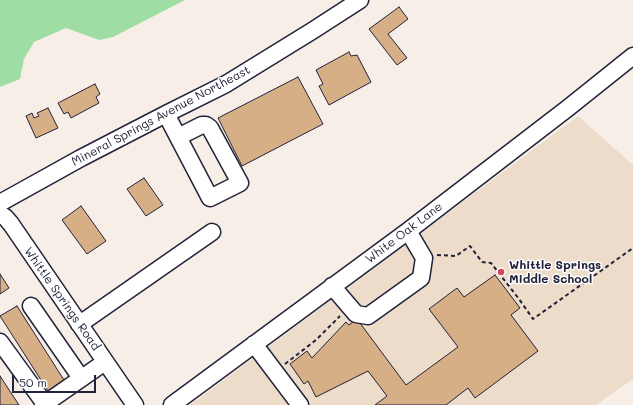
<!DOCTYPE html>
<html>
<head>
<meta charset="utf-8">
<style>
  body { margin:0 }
  #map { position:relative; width:633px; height:405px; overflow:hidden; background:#f7efe7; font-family:Mali,sans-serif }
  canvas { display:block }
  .scale { position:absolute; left:12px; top:375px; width:84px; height:18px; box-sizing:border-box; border:2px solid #22223b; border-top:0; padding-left:5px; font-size:12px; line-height:14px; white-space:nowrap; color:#22223b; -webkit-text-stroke:3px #fff; paint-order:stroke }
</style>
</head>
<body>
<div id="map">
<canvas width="633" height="405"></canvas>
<div class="scale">50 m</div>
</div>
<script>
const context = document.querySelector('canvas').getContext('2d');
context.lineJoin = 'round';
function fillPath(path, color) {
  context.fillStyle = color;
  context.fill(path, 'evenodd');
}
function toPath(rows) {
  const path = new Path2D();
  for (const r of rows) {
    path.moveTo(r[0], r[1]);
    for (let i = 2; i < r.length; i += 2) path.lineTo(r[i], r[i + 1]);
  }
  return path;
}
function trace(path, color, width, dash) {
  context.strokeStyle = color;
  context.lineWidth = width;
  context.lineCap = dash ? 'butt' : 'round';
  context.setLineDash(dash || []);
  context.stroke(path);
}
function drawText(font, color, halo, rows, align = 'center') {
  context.font = font + ' Mali,sans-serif';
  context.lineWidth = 3;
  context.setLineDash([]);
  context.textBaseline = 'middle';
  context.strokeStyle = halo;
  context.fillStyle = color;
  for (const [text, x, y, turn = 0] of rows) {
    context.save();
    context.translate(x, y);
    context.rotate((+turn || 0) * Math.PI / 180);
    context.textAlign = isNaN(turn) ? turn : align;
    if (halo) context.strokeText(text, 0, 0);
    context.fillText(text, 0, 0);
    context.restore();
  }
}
const built = toPath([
  [578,116,633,165,633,379,596,405,190,405]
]);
const green = toPath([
  [0,0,185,0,113,37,99,40,66,28,34,42,24,59,20,79,0,87]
]);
const building = toPath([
  [399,7,408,19,388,34,407,58,397,65,369,29,399,7],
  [349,52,351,56,357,55,371,82,329,105,319,86,323,84,316,70,349,52],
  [298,77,323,124,242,166,218,118,298,77],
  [95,84,100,94,96,97,99,103,71,118,68,112,64,114,58,103,95,84],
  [48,108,58,128,36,138,26,116,32,113,34,118,39,116,37,113,48,108],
  [144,178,163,205,146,216,127,189,144,178],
  [81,206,106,241,87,254,62,220,81,206],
  [0,274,9,288,0,294,0,274],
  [495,275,520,308,511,315,538,351,475,398,468,388,446,405,375,405,387,396,368,371,316,397,308,381,304,384,290,364,307,351,312,358,346,322,349,325,357,319,406,385,458,347,429,309,457,288,464,297,495,275],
  [17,306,64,380,48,391,0,316,17,306],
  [0,376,19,405,0,405,0,376]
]);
const path = toPath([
  [437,255,456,256,470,246,482,262,491,263,519,299,533,319,633,248],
  [285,364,316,340,340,316]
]);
const minor = toPath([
  [166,114,210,198,240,183,210,128,206,125,202,125,178,137],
  [0,203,81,158,166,114,226,84,312,31,360,0],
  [0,214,5,217,11,224,135,405],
  [332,286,356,314,368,316,421,278,424,258,408,231],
  [31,306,81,378],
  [79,324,87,319,212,232],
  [0,342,45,404],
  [254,344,300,405],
  [43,405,105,362],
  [172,405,408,231,568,108,633,56]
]);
const markers = [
  [501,272,4,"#d1495b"]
];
const streetNames = [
  ["Mineral Springs Avenue Northeast",161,116,-28],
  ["White Oak Lane",404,233,-37],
  ["Whittle Springs Road",62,299,55]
];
const poiNames = [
  ["Whittle Springs",509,265],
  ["Middle School",509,279]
];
fillPath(built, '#eddcca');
fillPath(green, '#9fdda5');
fillPath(building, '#d6af87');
trace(building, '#22223b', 1);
trace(minor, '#22223b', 19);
trace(path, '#22223b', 2, [4, 3]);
trace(minor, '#fff', 16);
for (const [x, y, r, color] of markers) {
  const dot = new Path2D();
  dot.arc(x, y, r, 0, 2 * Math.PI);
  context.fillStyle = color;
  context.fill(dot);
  trace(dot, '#fff', 1.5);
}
drawText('12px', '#22223b', '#fff', streetNames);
drawText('bold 12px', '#22223b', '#fff', poiNames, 'left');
</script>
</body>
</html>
